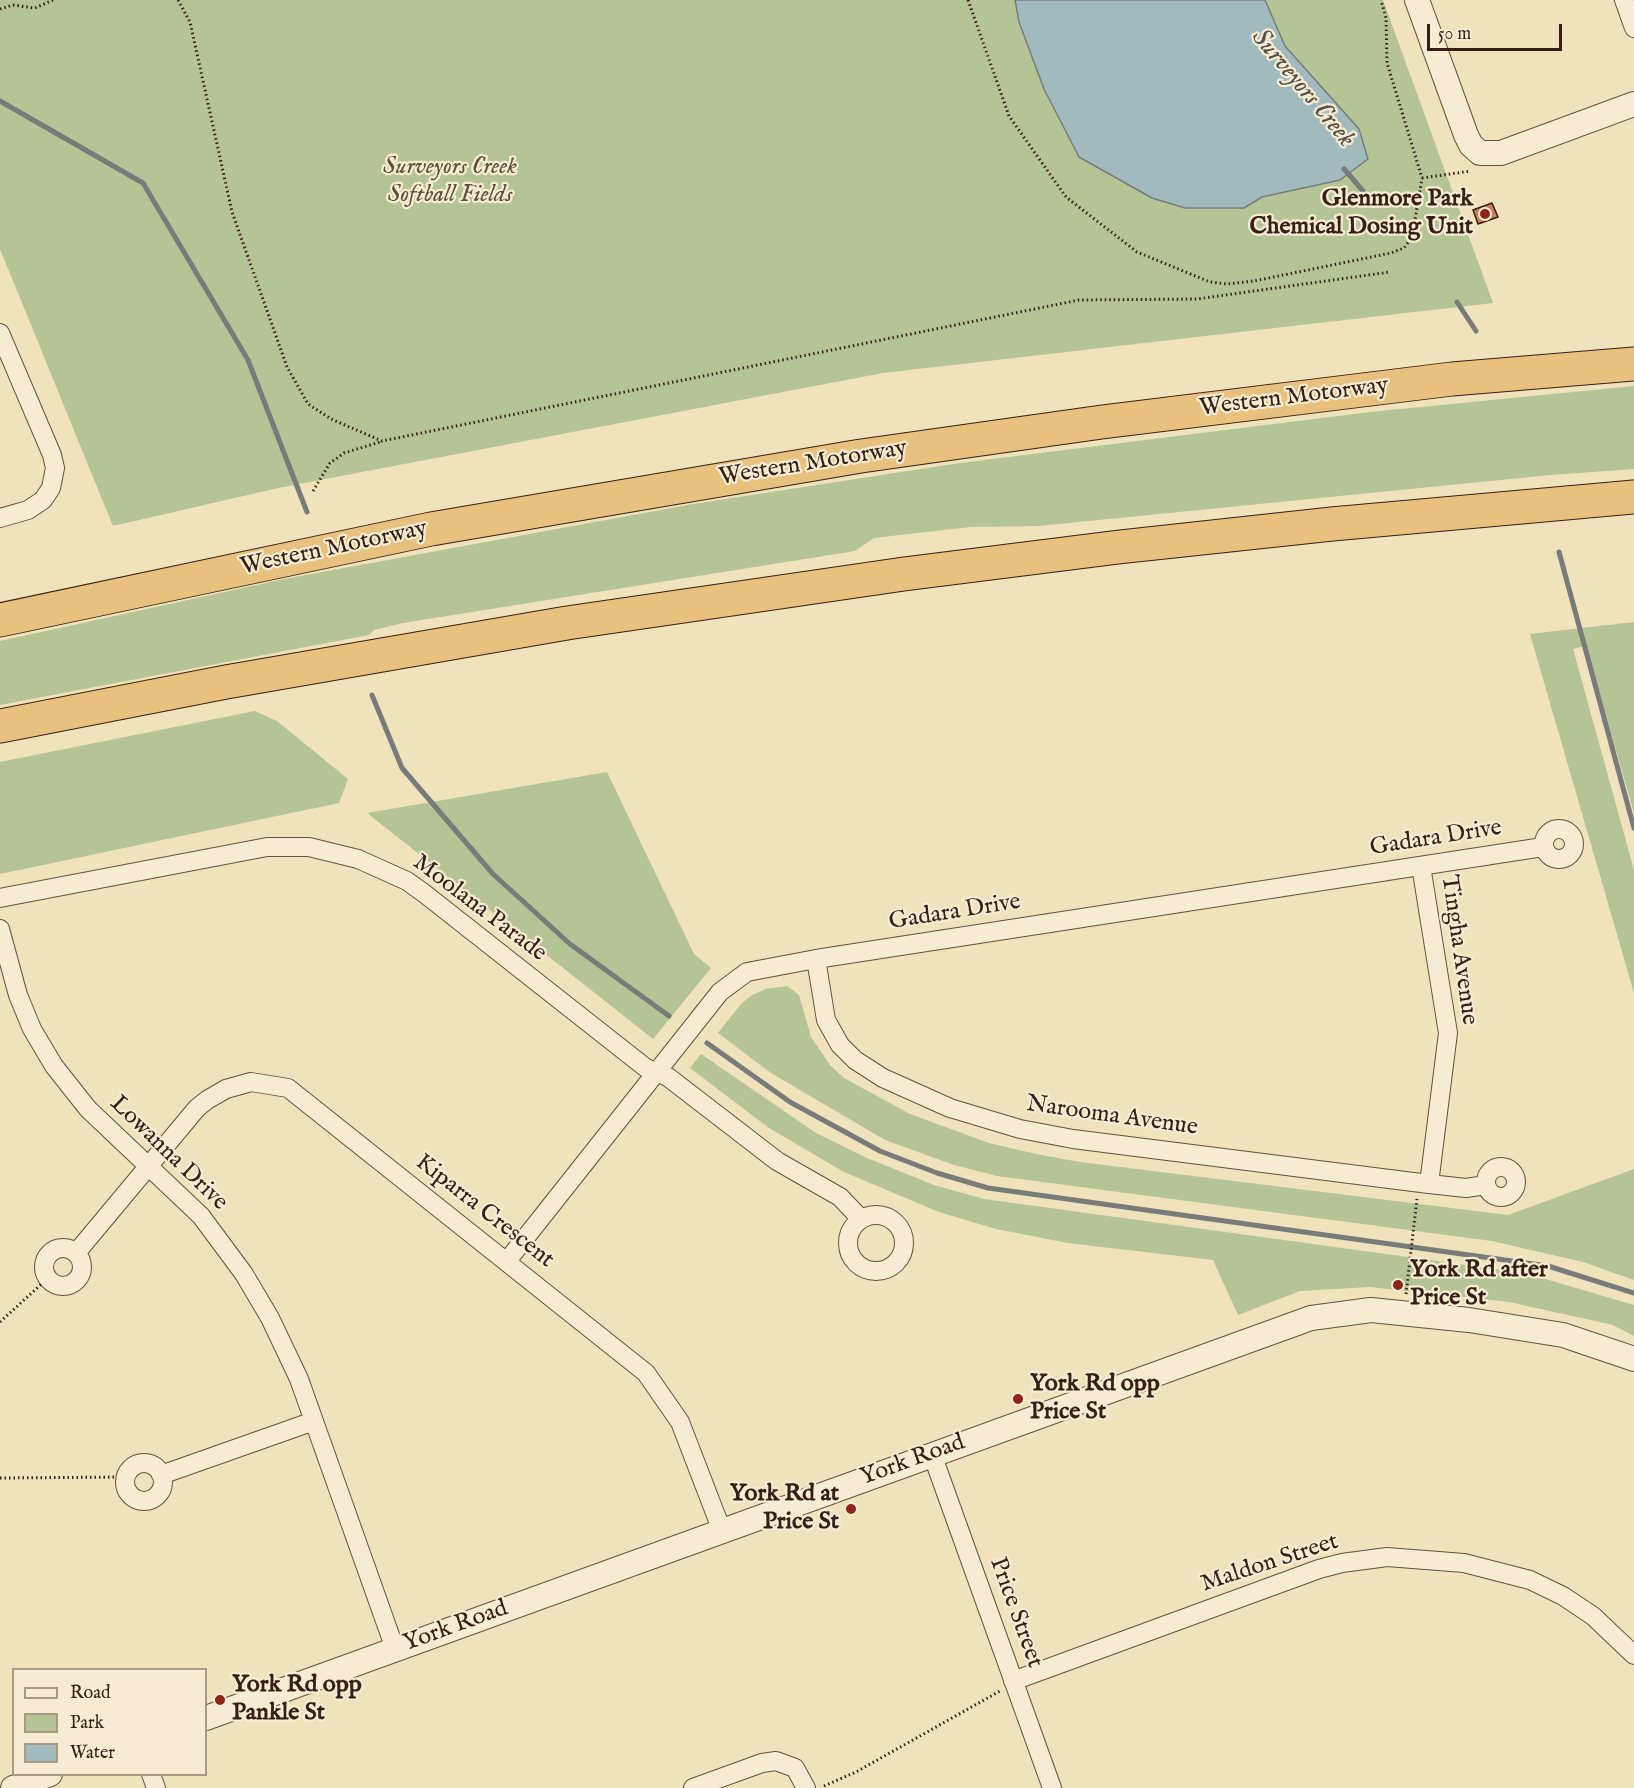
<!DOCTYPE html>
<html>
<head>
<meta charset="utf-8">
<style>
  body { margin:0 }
  #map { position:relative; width:1634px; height:1788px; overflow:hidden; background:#f0e2bb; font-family:"IM FELL English",serif }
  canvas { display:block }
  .legend { position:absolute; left:12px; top:1668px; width:195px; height:108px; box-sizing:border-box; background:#f5ecd3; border:2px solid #a99a87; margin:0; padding:8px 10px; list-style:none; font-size:18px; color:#381f16 }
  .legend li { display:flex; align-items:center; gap:12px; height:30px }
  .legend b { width:30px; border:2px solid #a99a87 }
  .scale { position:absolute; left:1427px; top:24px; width:135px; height:27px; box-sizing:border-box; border:3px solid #381f16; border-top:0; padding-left:8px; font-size:18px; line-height:21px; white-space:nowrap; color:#381f16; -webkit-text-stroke:4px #f5ecd3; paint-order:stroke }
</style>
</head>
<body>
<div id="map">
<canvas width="1634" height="1788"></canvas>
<ul class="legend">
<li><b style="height:8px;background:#f5ecd3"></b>Road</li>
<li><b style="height:16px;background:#b4c494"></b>Park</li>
<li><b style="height:16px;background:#a1babd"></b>Water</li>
</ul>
<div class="scale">50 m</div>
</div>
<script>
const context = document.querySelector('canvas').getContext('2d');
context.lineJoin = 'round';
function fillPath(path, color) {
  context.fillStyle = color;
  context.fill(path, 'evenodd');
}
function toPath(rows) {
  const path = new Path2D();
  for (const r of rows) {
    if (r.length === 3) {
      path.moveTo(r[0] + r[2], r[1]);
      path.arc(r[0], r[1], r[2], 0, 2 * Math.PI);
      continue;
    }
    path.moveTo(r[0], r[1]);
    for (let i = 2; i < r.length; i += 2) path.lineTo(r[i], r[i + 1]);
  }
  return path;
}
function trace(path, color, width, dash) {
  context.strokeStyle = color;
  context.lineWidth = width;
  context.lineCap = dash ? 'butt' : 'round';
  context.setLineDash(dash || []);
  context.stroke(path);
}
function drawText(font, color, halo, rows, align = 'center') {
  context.font = font + ' "IM FELL English",serif';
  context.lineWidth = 4.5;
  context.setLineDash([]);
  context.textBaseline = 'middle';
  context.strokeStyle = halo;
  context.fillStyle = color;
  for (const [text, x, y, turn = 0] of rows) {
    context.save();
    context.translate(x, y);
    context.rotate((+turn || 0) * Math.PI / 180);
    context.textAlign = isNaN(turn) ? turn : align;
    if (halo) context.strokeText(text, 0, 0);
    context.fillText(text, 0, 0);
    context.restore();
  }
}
const green = toPath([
  [0,0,1383,0,1493,303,883,373,278,488,113,526,0,249],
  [1634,386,1634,469,1551,475,1038,526,970,527,874,538,855,551,403,623,374,630,369,635,0,705,0,641,284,579,693,504,960,463,1370,412],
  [1634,622,1634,813,1586,646,1573,649,1634,870,1634,993,1530,634],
  [255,711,277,721,348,779,339,803,0,874,0,762],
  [607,772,694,954,711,968,653,1039,367,813],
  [787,986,799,995,811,1037,830,1065,844,1078,910,1114,989,1143,1036,1154,1080,1162,1508,1215,1634,1169,1634,1280,1583,1262,1492,1241,997,1176,954,1165,885,1140,771,1073,718,1033,741,1004,752,995,766,989],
  [701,1054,816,1133,867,1158,934,1185,984,1199,1525,1273,1634,1305,1634,1336,1613,1325,1509,1302,1370,1287,1300,1291,1238,1315,1213,1260,1068,1243,996,1229,939,1212,844,1172,769,1128,690,1068]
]);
const water = toPath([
  [1015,0,1265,0,1285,46,1359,129,1368,159,1340,180,1262,197,1244,208,1185,208,1152,198,1079,157,1044,89,1019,22,1015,0]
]);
const stream = toPath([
  [0,101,143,183,248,360,307,512],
  [1344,169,1370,199],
  [1457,302,1476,331],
  [1559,552,1634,828],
  [372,695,402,768,493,874,570,944,669,1016],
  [707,1043,790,1102,880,1151,937,1173,988,1188,1548,1266,1634,1293]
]);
const building = toPath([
  [1492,203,1498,217,1478,224,1473,210,1492,203]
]);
const path = toPath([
  [178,0,190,22,232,212,287,367,308,404,331,419,382,441,1079,300,1197,299,1390,272],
  [968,0,1009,116,1066,197,1137,252,1210,282,1227,284,1254,281,1391,253,1404,248,1412,237,1422,178,1387,63,1386,18,1381,0],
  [0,9,13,5,35,8,53,0],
  [1422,178,1471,171],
  [313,491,330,463,344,453,380,442],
  [1406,1294,1417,1199],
  [0,1322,48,1278],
  [0,1478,125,1477],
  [824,1786,856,1772,1000,1691]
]);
const minor = toPath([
  [1624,0,1634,28],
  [0,333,52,455,55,468,51,488,43,500,28,510,0,518],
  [1559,844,15],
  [1421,866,1448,1033,1429,1184],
  [0,898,267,847,309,847,358,859,407,881,425,894,646,1068,668,1077,777,1161,840,1197,861,1219],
  [0,929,18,995,32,1029,54,1066,88,1109,201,1216,244,1274,270,1318,299,1379,395,1649],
  [816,959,826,1020,840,1045,855,1060,883,1078,950,1108,1020,1129,1073,1139,1429,1184,1466,1188,1486,1185],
  [1501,1182,15],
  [876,1243,28],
  [63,1267,19],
  [76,1253,197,1108,207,1100,226,1089,251,1082,288,1088,646,1373,680,1422,722,1531],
  [507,1261,720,992,747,972,816,959,1543,847],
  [932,1454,1052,1788],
  [144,1482,19],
  [161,1475,314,1421],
  [1013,1681,1319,1569,1342,1563,1387,1557,1464,1563,1530,1580,1563,1596,1593,1616,1634,1655],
  [151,1774,156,1788],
  [693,1788,762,1763,776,1761,795,1768,806,1788]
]);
const tertiary = toPath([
  [1417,0,1466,135,1471,145,1480,153,1501,153,1634,104],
  [206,1718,1311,1318,1371,1310,1469,1320,1563,1335,1634,1359],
  [13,1788,50,1774]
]);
const motorway = toPath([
  [0,620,431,529,861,456,1102,422,1452,379,1634,364],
  [0,726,226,682,567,623,904,574,1119,547,1332,524,1634,497]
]);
const markers = [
  [1485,214,6,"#8f2418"],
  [1398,1285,6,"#8f2418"],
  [1018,1399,6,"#8f2418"],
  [851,1509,6,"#8f2418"],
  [220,1700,6,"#8f2418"]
];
const parkNames = [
  ["Surveyors Creek",450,168],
  ["Softball Fields",450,196]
];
const poiNames = [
  ["Glenmore Park",1473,200,"right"],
  ["Chemical Dosing Unit",1473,228,"right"],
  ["York Rd after",1410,1271],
  ["Price St",1410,1299],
  ["York Rd opp",1030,1385],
  ["Price St",1030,1413],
  ["York Rd at",839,1495,"right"],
  ["Price St",839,1523,"right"],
  ["York Rd opp",232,1686],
  ["Pankle St",232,1714]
];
const streetNames = [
  ["Western Motorway",1294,398,-7],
  ["Western Motorway",813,464,-9],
  ["Western Motorway",334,549,-12],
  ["Gadara Drive",1436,839,-9],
  ["Moolana Parade",479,909,37],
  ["Gadara Drive",955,913,-9],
  ["Tingha Avenue",1458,950,82],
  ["Narooma Avenue",1112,1117,8],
  ["Lowanna Drive",168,1154,44],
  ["Kiparra Crescent",484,1212,38],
  ["York Road",913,1461,-20],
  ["Maldon Street",1270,1564,-18],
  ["Price Street",1015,1613,70],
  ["York Road",456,1627,-20]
];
const waterNames = [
  ["Surveyors Creek",1302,89,50]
];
fillPath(green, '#b4c494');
fillPath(water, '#a1babd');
trace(water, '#777c7a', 1.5);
trace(stream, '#777c7a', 5);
fillPath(building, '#c68255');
trace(building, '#381f16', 1.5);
trace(minor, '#66503f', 20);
trace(tertiary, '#66503f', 26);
trace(motorway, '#381f16', 35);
trace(path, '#381f16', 3, [1.5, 3]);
trace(minor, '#f5ecd3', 18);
trace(tertiary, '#f5ecd3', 24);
trace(motorway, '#e8c17e', 33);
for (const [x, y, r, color] of markers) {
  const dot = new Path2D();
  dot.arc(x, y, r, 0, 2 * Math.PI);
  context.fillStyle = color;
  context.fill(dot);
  trace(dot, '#f5ecd3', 2);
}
drawText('italic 24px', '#5d513c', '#f5ecd3', parkNames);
drawText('bold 24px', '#381f16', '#f5ecd3', poiNames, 'left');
drawText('24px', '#381f16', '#f5ecd3', streetNames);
drawText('italic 26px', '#584e48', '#f5ecd3', waterNames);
</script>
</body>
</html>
